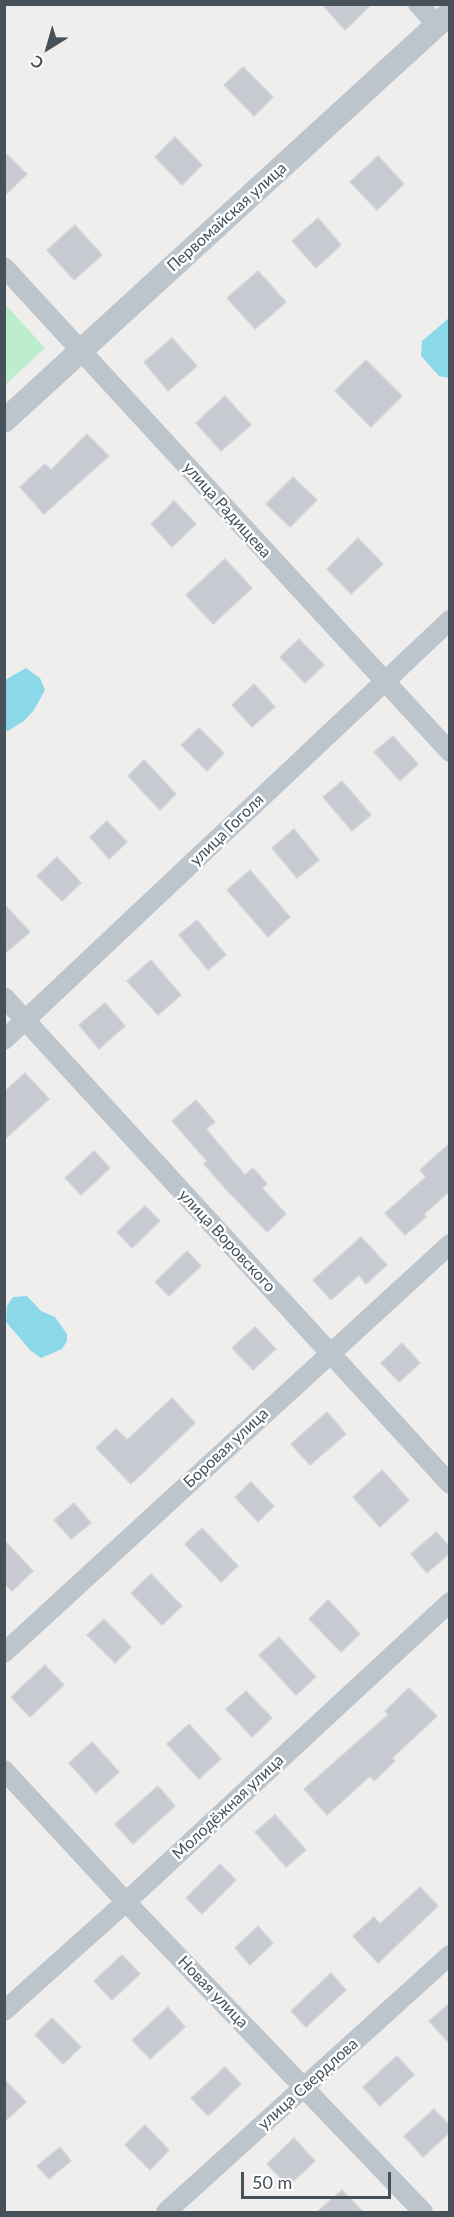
<!DOCTYPE html>
<html>
<head>
<meta charset="utf-8">
<style>
  body { margin:0 }
  #map { position:relative; width:454px; height:2217px; overflow:hidden; background:#f0eded; font-family:Lato,sans-serif }
  canvas { display:block }
  .frame { position:absolute; inset:0; border:6px solid #46515a; pointer-events:none }
  .north { position:absolute; left:18px; top:18px; width:60px; height:60px; -webkit-text-stroke:4px #fff; paint-order:stroke; rotate:217deg; font-size:16px; font-weight:700; line-height:24px; text-align:center; color:#46515a }
  .north::after { content:''; display:block; margin:auto; width:21px; height:27px; background:#46515a; clip-path:polygon(50% 0,100% 100%,50% 72%,0 100%) }
  .scale { position:absolute; left:241px; top:2172px; width:150px; height:27px; box-sizing:border-box; border:3px solid #46515a; border-top:0; padding-left:8px; font-size:18px; line-height:21px; white-space:nowrap; color:#46515a; -webkit-text-stroke:4px #fff; paint-order:stroke }
</style>
</head>
<body>
<div id="map">
<canvas width="454" height="2217"></canvas>
<div class="frame"></div>
<div class="north">С</div>
<div class="scale">50 m</div>
</div>
<script>
const context = document.querySelector('canvas').getContext('2d');
context.lineJoin = 'round';
function fillPath(path, color) {
  context.fillStyle = color;
  context.fill(path, 'evenodd');
}
function toPath(rows) {
  const path = new Path2D();
  for (const r of rows) {
    path.moveTo(r[0], r[1]);
    for (let i = 2; i < r.length; i += 2) path.lineTo(r[i], r[i + 1]);
  }
  return path;
}
function trace(path, color, width, dash) {
  context.strokeStyle = color;
  context.lineWidth = width;
  context.lineCap = dash ? 'butt' : 'round';
  context.setLineDash(dash || []);
  context.stroke(path);
}
function drawText(font, color, halo, rows, align = 'center') {
  context.font = font + ' Lato,sans-serif';
  context.lineWidth = 5;
  context.setLineDash([]);
  context.textBaseline = 'middle';
  context.strokeStyle = halo;
  context.fillStyle = color;
  for (const [text, x, y, turn = 0] of rows) {
    context.save();
    context.translate(x, y);
    context.rotate((+turn || 0) * Math.PI / 180);
    context.textAlign = isNaN(turn) ? turn : align;
    if (halo) context.strokeText(text, 0, 0);
    context.fillText(text, 0, 0);
    context.restore();
  }
}
const green = toPath([
  [4,303,45,348,5,385,4,385]
]);
const water = toPath([
  [449,318,449,378,439,376,421,356,422,341],
  [26,668,40,678,45,690,34,710,24,721,8,731,5,731,5,680],
  [27,1296,41,1311,55,1317,67,1334,67,1341,62,1349,41,1358,31,1351,6,1322,7,1306,13,1297]
]);
const building = toPath([
  [322,4,372,4,345,30,322,4],
  [243,67,273,97,254,116,224,85,243,67],
  [175,137,202,165,182,185,155,157,175,137],
  [4,152,27,174,4,196,4,152],
  [378,156,404,184,377,210,350,182,378,156],
  [318,218,341,245,316,268,292,241,318,218],
  [75,225,102,255,74,280,47,250,75,225],
  [258,271,286,302,255,329,227,298,258,271],
  [172,338,197,366,168,391,144,362,172,338],
  [366,360,402,396,371,427,335,391,366,360],
  [225,396,251,425,221,451,196,423,225,396],
  [87,434,109,456,44,514,20,487,45,464,51,470,87,434],
  [293,477,317,500,290,527,266,504,293,477],
  [174,501,196,524,172,547,151,524,174,501],
  [358,538,383,564,351,594,327,569,358,538],
  [225,559,252,588,213,624,186,595,225,559],
  [299,639,324,665,305,683,280,657,299,639],
  [254,684,275,707,252,727,232,705,254,684],
  [199,728,224,753,207,771,181,745,199,728],
  [393,736,418,764,400,781,374,752,393,736],
  [144,760,176,794,160,810,128,776,144,760],
  [342,781,371,815,352,831,323,797,342,781],
  [107,821,127,842,109,859,90,837,107,821],
  [294,829,319,860,297,878,272,848,294,829],
  [57,857,81,883,62,901,37,876,57,857],
  [250,870,290,917,268,937,227,890,250,870],
  [4,904,30,932,4,954,4,904],
  [197,920,226,955,208,970,179,935,197,920],
  [151,960,181,995,158,1015,127,981,151,960],
  [105,1003,125,1026,99,1049,79,1025,105,1003],
  [25,1073,49,1099,4,1140,4,1092,25,1073],
  [196,1100,215,1122,206,1129,245,1175,253,1168,267,1184,262,1188,286,1214,267,1232,224,1187,204,1164,207,1161,172,1121,196,1100],
  [450,1143,450,1191,424,1214,426,1217,405,1235,385,1213,426,1177,420,1170,450,1143],
  [94,1151,110,1168,81,1195,65,1178,94,1151],
  [145,1206,160,1221,132,1248,117,1232,145,1206],
  [361,1237,387,1265,366,1284,359,1275,331,1300,313,1280,361,1237],
  [187,1251,201,1266,169,1296,155,1282,187,1251],
  [255,1327,276,1349,253,1370,232,1348,255,1327],
  [402,1343,420,1363,399,1382,381,1363,402,1343],
  [172,1398,195,1423,131,1484,96,1448,116,1429,127,1440,172,1398],
  [327,1412,346,1434,310,1465,291,1444,327,1412],
  [382,1470,409,1500,380,1527,353,1497,382,1470],
  [251,1482,274,1506,258,1522,235,1497,251,1482],
  [74,1503,91,1523,71,1539,54,1520,74,1503],
  [202,1528,238,1566,221,1582,185,1544,202,1528],
  [436,1532,450,1547,450,1553,427,1573,411,1554,436,1532],
  [4,1540,33,1571,12,1591,4,1583,4,1540],
  [151,1574,182,1606,162,1625,131,1593,151,1574],
  [328,1600,360,1634,341,1652,309,1619,328,1600],
  [104,1619,131,1647,115,1663,87,1635,104,1619],
  [279,1637,316,1677,296,1695,259,1655,279,1637],
  [45,1665,64,1685,30,1717,11,1697,45,1665],
  [409,1688,437,1716,392,1758,395,1761,374,1781,370,1776,327,1815,304,1789,388,1715,385,1711,409,1688],
  [246,1691,272,1718,252,1737,226,1709,246,1691],
  [189,1724,221,1759,199,1779,167,1744,189,1724],
  [92,1742,119,1772,96,1793,69,1763,92,1742],
  [158,1786,175,1806,133,1844,115,1824,158,1786],
  [275,1815,306,1850,286,1867,255,1832,275,1815],
  [220,1864,236,1880,202,1914,186,1898,220,1864],
  [420,1887,438,1906,378,1963,353,1936,374,1917,380,1924,420,1887],
  [258,1926,273,1943,250,1965,235,1948,258,1926],
  [122,1955,140,1974,112,2000,94,1981,122,1955],
  [331,1973,346,1990,306,2027,291,2011,331,1973],
  [450,2003,450,2044,429,2021,450,2003],
  [168,2007,185,2027,150,2059,132,2040,168,2007],
  [52,2018,81,2047,63,2064,35,2035,52,2018],
  [397,2056,414,2075,380,2106,363,2087,397,2056],
  [225,2067,241,2084,208,2116,191,2098,225,2067],
  [4,2079,26,2102,4,2122,4,2079],
  [434,2109,450,2126,450,2132,423,2157,404,2136,434,2109],
  [145,2125,169,2150,150,2170,125,2145,145,2125],
  [294,2138,315,2161,288,2186,267,2164,294,2138],
  [60,2147,71,2161,49,2179,37,2166,60,2147],
  [342,2190,363,2212,317,2212,342,2190]
]);
const minor = toPath([
  [418,4,437,25],
  [4,267,450,752],
  [4,997,450,1484],
  [4,1040,450,620],
  [4,1653,450,1244],
  [4,1770,126,1902,423,2212],
  [4,2011,126,1902,450,1602],
  [166,2212,450,1955]
]);
const tertiary = toPath([
  [4,421,450,13]
]);
const streetNames = [
  ["Первомайская улица",227,217,-42],
  ["улица Радищева",227,510,48],
  ["улица Гоголя",227,830,-44],
  ["улица Воровского",227,1241,47],
  ["Боровая улица",226,1448,-43],
  ["Молодёжная улица",228,1807,-43],
  ["Новая улица",213,1992,46],
  ["улица Свердлова",308,2084,-42]
];
fillPath(green, '#bcedcd');
fillPath(water, '#8bd9e8');
fillPath(building, '#c7cad0');
trace(building, '#d1d4d9', 1.5);
trace(minor, '#bcc5cc', 20);
trace(tertiary, '#bcc5cc', 24);
drawText('16px', '#46515a', '#fff', streetNames);
</script>
</body>
</html>
